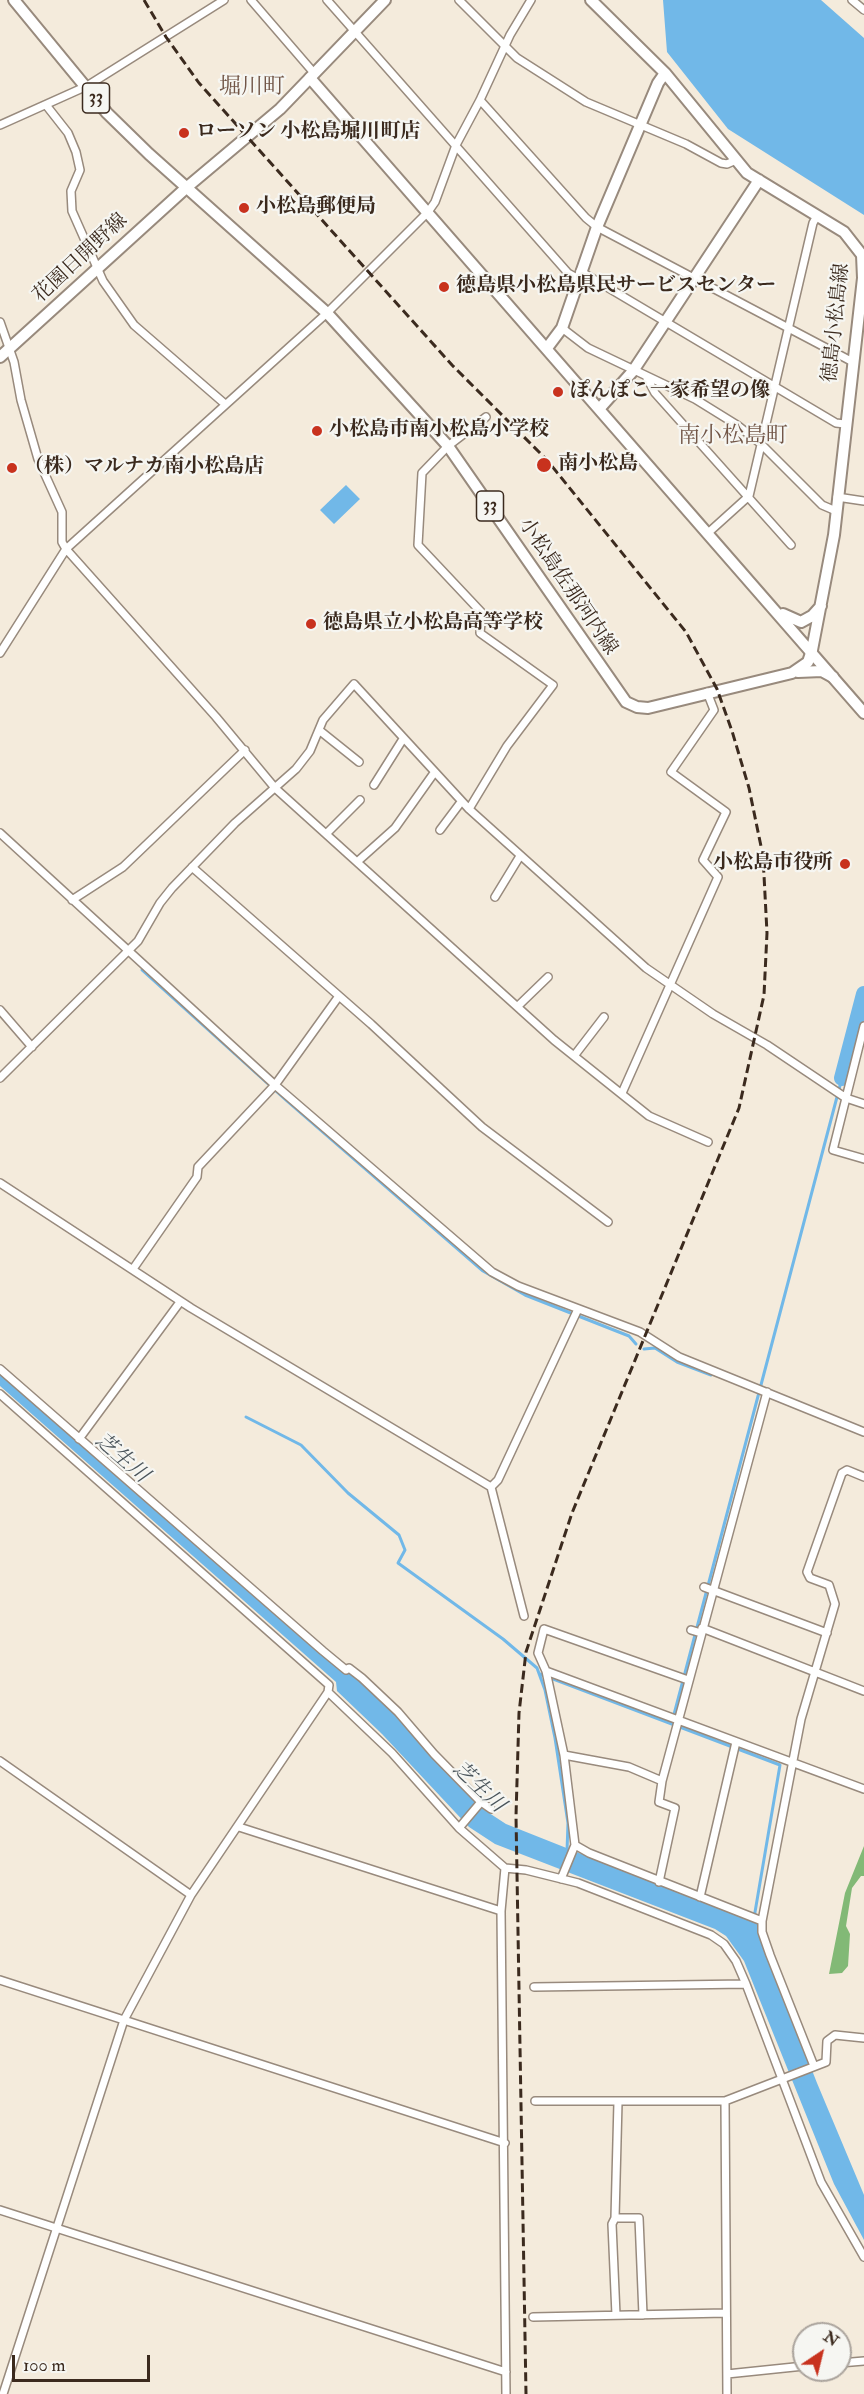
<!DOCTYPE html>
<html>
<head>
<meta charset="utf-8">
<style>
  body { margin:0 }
  #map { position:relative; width:864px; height:2394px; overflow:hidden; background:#f4ebdc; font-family:"IM FELL Double Pica",serif }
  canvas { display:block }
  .north { position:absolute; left:792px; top:2322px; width:60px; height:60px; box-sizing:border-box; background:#f6f6f2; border:2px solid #aba49d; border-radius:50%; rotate:35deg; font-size:16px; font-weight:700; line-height:24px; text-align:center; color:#3b2a1e }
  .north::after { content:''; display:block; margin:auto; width:21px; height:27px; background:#c8321e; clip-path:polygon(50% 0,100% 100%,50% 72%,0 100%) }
  .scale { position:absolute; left:12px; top:2355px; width:138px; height:27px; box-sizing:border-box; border:3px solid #3b2a1e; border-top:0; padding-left:8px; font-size:18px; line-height:21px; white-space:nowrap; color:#3b2a1e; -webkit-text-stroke:4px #f6f6f2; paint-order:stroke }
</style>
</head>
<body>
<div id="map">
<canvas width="864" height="2394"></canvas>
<div class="north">N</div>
<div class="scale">100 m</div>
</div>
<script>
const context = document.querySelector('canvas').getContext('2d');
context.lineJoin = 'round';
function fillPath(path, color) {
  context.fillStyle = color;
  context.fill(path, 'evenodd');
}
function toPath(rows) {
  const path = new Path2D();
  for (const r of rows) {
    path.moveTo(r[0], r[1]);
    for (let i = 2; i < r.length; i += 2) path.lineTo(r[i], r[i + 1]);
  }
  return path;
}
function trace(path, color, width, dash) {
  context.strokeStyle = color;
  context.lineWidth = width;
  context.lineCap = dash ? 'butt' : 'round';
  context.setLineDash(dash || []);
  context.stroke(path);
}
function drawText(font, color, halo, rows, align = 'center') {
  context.font = font + ' "IM FELL Double Pica","Noto Serif JP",serif';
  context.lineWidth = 4.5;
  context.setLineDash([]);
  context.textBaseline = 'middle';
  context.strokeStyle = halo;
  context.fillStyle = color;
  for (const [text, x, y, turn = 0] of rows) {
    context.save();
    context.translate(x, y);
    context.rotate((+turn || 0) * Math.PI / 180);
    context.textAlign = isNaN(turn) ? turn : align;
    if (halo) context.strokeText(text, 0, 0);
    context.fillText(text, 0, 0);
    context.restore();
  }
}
const forest = toPath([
  [864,1846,864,1876,861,1876,852,1888,846,1926,850,1934,848,1966,842,1973,829,1974,845,1893]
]);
const water = toPath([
  [663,0,821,0,864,38,864,215,728,129,667,52],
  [346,485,360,499,334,524,320,510],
  [0,1372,349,1671,398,1717,483,1809,506,1824,758,1924,764,1948,817,2083,864,2195,864,2240,834,2184,744,1961,726,1936,715,1929,495,1844,469,1827,382,1734,337,1691,336,1682,0,1386]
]);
const stream = toPath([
  [142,970,287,1101,483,1271,525,1295,629,1336,636,1344],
  [644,1349,655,1348,677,1362,711,1375],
  [246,1417,301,1445,348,1493,399,1535,405,1550,398,1563,503,1639,537,1668,545,1690,555,1738,568,1823,567,1851],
  [540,1674,780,1765,754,1918],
  [672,1722,842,1078]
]);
const river = toPath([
  [842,1078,864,994]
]);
const street = toPath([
  [251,0,314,73],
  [327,0,568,273,577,278],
  [459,0,517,58,586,102,686,144,721,163,727,164,736,160],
  [852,0,864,10],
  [480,100,586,218,597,227,851,361],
  [46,105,68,133,76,152,80,170,71,191,72,211,103,281,134,325,225,404],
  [0,125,87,86,224,0],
  [580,271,836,423,845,424],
  [0,322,14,362,21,400,38,459,62,512,62,542,66,549,216,717,275,788,554,1040,649,1116,708,1142],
  [562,328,588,348,695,399,737,425,760,443,822,505,836,511],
  [647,378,655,393,791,545],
  [837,497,864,501],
  [708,533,749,496,813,223,817,216],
  [0,653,66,549,327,313,428,212,435,202,456,145,480,100,510,35,531,0],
  [319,730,359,762],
  [374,785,403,739],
  [469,809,507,746,553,685,480,633,482,613,418,545,422,473,448,446,486,417],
  [440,830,461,802],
  [0,833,275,1085,492,1272,518,1286,640,1332,679,1357,864,1432],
  [326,834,360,800],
  [357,862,395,828,434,773],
  [192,867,371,1024,482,1127,608,1222],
  [495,897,520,856],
  [72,900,123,867,245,750],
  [518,1006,548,977],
  [0,1010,32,1047],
  [864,1026,833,1150,864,1159],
  [574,1056,604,1017],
  [0,1078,138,941,160,903,172,888,235,823,296,769,310,751,323,720,354,684,469,809,646,968,713,1014,767,1045,846,1098,864,1104],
  [622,1093,718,877,703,860,726,812,671,772,714,710,707,692],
  [0,1183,191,1308,491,1487,524,1616],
  [133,1269,197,1177,198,1167,275,1085,339,996],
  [0,1369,323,1651,346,1670,349,1668,362,1678,398,1712,434,1754,481,1802,491,1809],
  [0,1394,329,1685,328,1692,392,1753,459,1828,505,1868,526,1870,578,1883,711,1935,724,1944,736,1961,746,1984,821,2182,864,2257],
  [79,1439,180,1302],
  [491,1487,498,1480,578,1309],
  [704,1587,827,1633],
  [702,1628,864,1691],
  [691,1630,701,1633],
  [546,1671,864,1789],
  [564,1755,629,1767,662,1781],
  [0,1761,191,1895],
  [239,1827,501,1911],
  [459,1828,481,1802],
  [575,1845,589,1853,762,1921],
  [505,1868,501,1911,506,2394],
  [561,1879,575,1845,564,1755,546,1671,538,1653,544,1629,688,1680],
  [659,1882,675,1808,659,1802,662,1781,767,1392],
  [700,1897,736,1742],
  [0,1980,505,2143],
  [534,1987,746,1984],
  [814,2066,770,1955,762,1932,762,1921,801,1719,835,1604,829,1585,810,1578,807,1572,842,1473,847,1470,864,1477],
  [535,2101,725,2101,826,2062,827,2041,835,2035,864,2038],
  [725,2101,727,2394],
  [0,2210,506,2372],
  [615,2218,639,2218,643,2315],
  [616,2315,612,2224,615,2218,618,2102],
  [533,2317,726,2313],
  [840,2363,864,2361],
  [727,2374,804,2366],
  [3,2394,124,2020,191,1895,328,1692]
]);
const secondary = toPath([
  [591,0,665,73,747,173,844,232,862,255,863,278,834,535,812,650],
  [310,78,864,713],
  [547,348,562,328,597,227,658,83,665,73],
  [0,357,186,188],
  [600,408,633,371,759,180],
  [783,614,801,622,812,616,821,606]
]);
const primary = toPath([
  [14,0,107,113,149,154,327,313,448,446,626,702,637,707,648,708,792,673,808,662,812,650],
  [186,188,280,109,385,0],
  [798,672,822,671,833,677]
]);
const rail = toPath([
  [144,0,166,37,199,83,452,365,547,460,686,632,717,689,732,731,749,788,763,856,767,933,764,995,739,1108,572,1513,526,1652,519,1713,516,1816,526,2394]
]);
const markers = [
  [184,133,6,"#c8321e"],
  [244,208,6,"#c8321e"],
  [444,287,6,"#c8321e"],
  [558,392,6,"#c8321e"],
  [317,431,6,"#c8321e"],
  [544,465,8,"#c8321e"],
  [12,468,6,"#c8321e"],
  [311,624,6,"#c8321e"],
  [845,864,6,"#c8321e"]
];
const shields = [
  [96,98,27],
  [490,506,27]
];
const shieldNames = [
  ["33",96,98],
  ["33",490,506]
];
const poiNames = [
  ["ローソン 小松島堀川町店",196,133],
  ["小松島郵便局",256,208],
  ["徳島県小松島県民サービスセンター",456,287],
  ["ぽんぽこ一家希望の像",570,392],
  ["小松島市南小松島小学校",329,431],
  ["南小松島",558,465],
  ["（株）マルナカ南小松島店",24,468],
  ["徳島県立小松島高等学校",323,624],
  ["小松島市役所",833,864,"right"]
];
const streetNames = [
  ["花園日開野線",81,259,-43],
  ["徳島小松島線",837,323,-84],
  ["小松島佐那河内線",567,587,56]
];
const waterNames = [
  ["芝生川",121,1459,41],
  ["芝生川",478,1788,43]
];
const quarterNames = [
  ["堀川町",252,88],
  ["南小松島町",733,437]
];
fillPath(forest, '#82b976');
fillPath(water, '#71b8e8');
trace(stream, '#71b8e8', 3);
trace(river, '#71b8e8', 16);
trace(street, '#988a7d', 10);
trace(secondary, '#988a7d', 14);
trace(primary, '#988a7d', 14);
trace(street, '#fff', 7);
trace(secondary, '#fff', 10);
trace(primary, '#fff', 10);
trace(rail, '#3b2a1e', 3, [9, 4.5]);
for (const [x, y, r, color] of markers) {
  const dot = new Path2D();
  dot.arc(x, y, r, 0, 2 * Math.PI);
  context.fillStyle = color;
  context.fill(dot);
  trace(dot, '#f6f6f2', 2);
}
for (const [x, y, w] of shields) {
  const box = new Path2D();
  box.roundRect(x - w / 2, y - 15, w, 30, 4.5);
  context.fillStyle = '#f6f6f2';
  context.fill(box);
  trace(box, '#3b2a1e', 1.5);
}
drawText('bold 18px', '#3b2a1e', null, shieldNames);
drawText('bold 20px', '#3b2a1e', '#f6f6f2', poiNames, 'left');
drawText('20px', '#3b2a1e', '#f6f6f2', streetNames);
drawText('italic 21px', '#4b555b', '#f6f6f2', waterNames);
drawText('22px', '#725647', '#f6f6f2', quarterNames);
</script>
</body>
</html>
